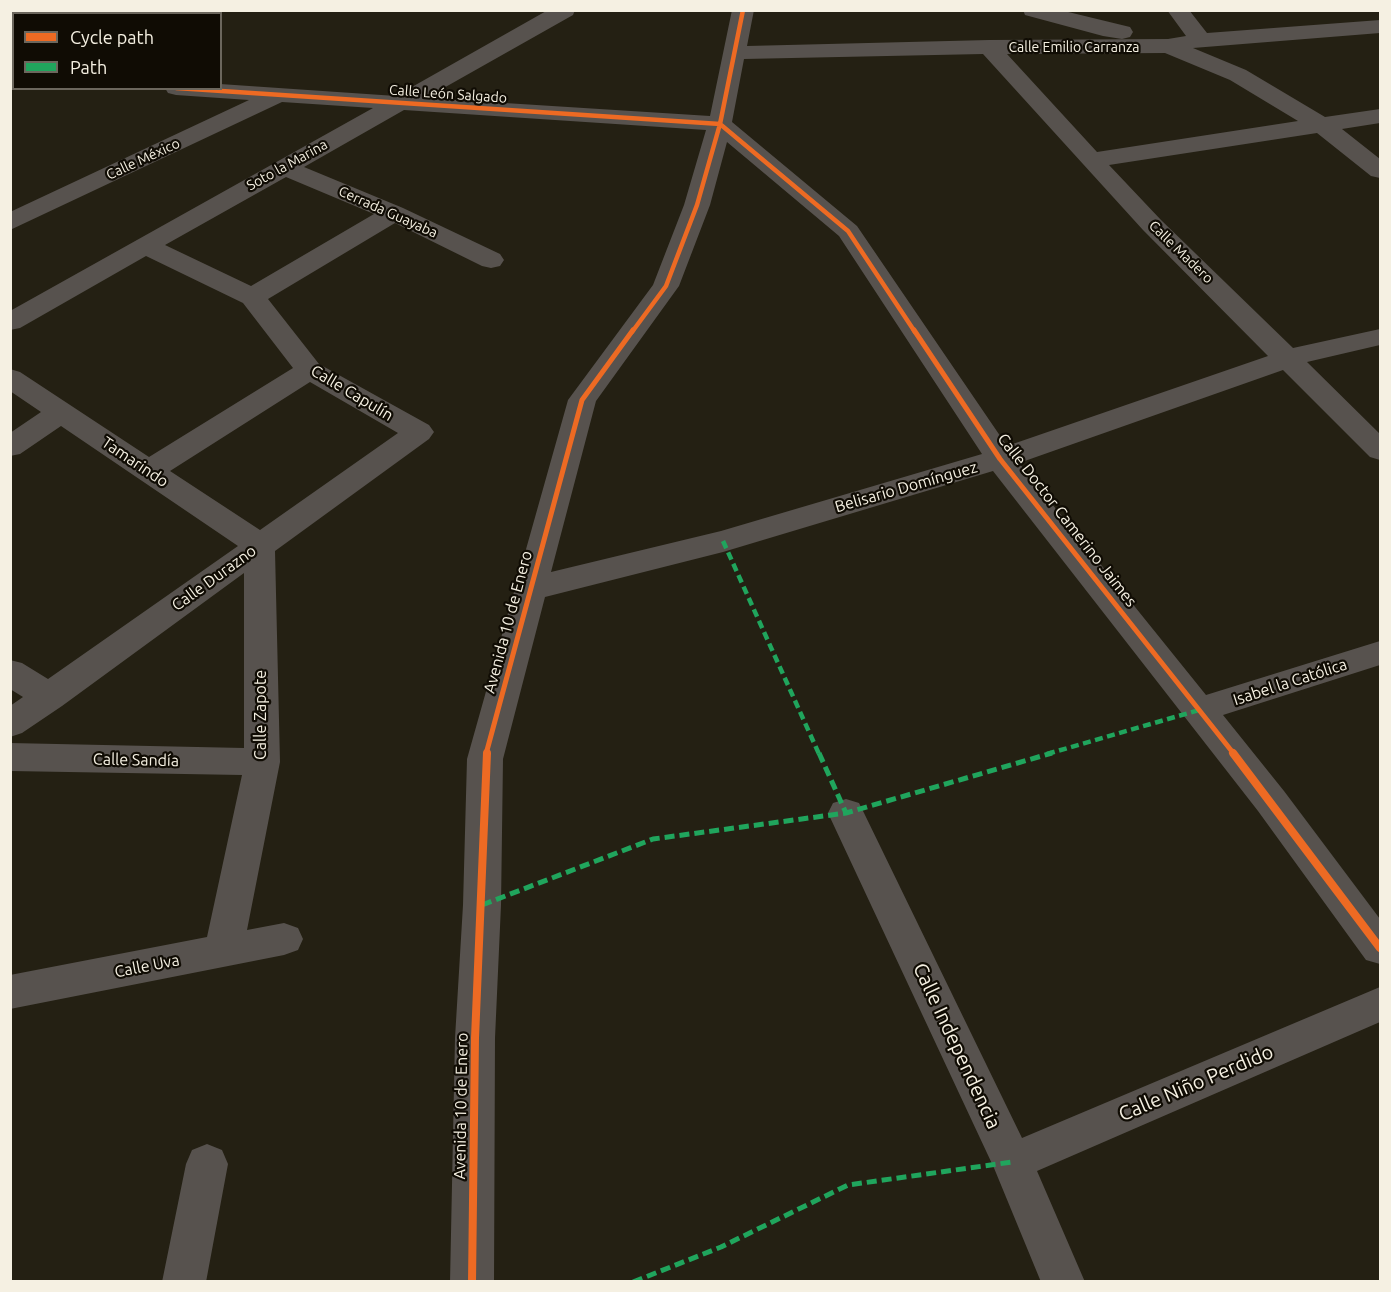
<!DOCTYPE html>
<html>
<head>
<meta charset="utf-8">
<style>
  body { margin:0 }
  #map { position:relative; width:1391px; height:1292px; overflow:hidden; background:#242013; font-family:Ubuntu,sans-serif }
  canvas { display:block }
  .frame { position:absolute; inset:0; border:12px solid #f5f0e2; pointer-events:none }
  .legend { position:absolute; left:12px; top:12px; width:210px; height:78px; box-sizing:border-box; background:#100c04; border:2px solid #6c675d; margin:0; padding:8px 10px; list-style:none; font-size:18px; color:#f5f0e2 }
  .legend li { display:flex; align-items:center; gap:12px; height:30px }
  .legend b { width:30px; border:2px solid #6c675d }
</style>
</head>
<body>
<div id="map">
<canvas width="1391" height="1292"></canvas>
<div class="frame"></div>
<ul class="legend">
<li><b style="height:8px;background:#ed6a23"></b>Cycle path</li>
<li><b style="height:8px;background:#20a55d"></b>Path</li>
</ul>
</div>
<script>
const context = document.querySelector('canvas').getContext('2d');
context.lineJoin = 'round';
function toPath(rows) {
  const path = new Path2D();
  for (const r of rows) {
    path.moveTo(r[0], r[1]);
    for (let i = 2; i < r.length; i += 2) path.lineTo(r[i], r[i + 1]);
  }
  return path;
}
function fillPath(path, color) {
  context.fillStyle = color;
  context.fill(path, 'evenodd');
}
function trace(path, color, width, dash) {
  context.strokeStyle = color;
  context.lineWidth = width;
  context.lineCap = dash ? 'butt' : 'round';
  context.setLineDash(dash || []);
  context.stroke(path);
}
function drawText(font, color, halo, rows, align = 'center') {
  context.font = font + ' Ubuntu,sans-serif';
  context.lineWidth = 4.5;
  context.setLineDash([]);
  context.textBaseline = 'middle';
  context.strokeStyle = halo;
  context.fillStyle = color;
  for (const [text, x, y, turn = 0] of rows) {
    context.save();
    context.translate(x, y);
    context.rotate((+turn || 0) * Math.PI / 180);
    context.textAlign = isNaN(turn) ? turn : align;
    if (halo) context.strokeText(text, 0, 0);
    context.fillText(text, 0, 0);
    context.restore();
  }
}
const minor = toPath([
  [548,10,575,10,573,15,426,98,710,116,732,10,754,10,747,46,989,40,1168,39,1186,36,1167,10,1189,10,1207,33,1380,20,1380,33,1193,48,1246,70,1325,117,1380,109,1380,123,1342,129,1380,159,1380,178,1371,176,1317,133,1109,165,1161,220,1293,348,1380,329,1380,345,1307,362,1380,434,1380,460,1370,457,1283,370,1019,463,1206,695,1380,641,1380,665,1223,715,1284,791,1380,919,1380,964,1366,960,1258,811,993,471,723,552,545,597,503,759,501,905,495,1038,494,1282,450,1282,455,1038,463,905,467,759,568,400,653,285,684,205,706,130,404,110,304,167,403,208,500,254,504,260,500,266,491,268,482,266,395,223,268,299,319,364,429,425,434,432,429,439,275,551,280,762,247,930,284,923,298,928,303,939,298,950,284,955,10,1009,10,975,207,937,242,775,10,771,10,743,244,748,244,573,62,706,22,733,10,737,10,706,23,697,10,689,10,660,22,663,48,679,238,546,61,426,20,454,10,456,10,433,41,412,10,391,10,369,20,372,149,457,293,368,243,303,146,256,20,328,10,330,10,311,373,108,282,102,10,230,10,212,249,100,176,95,168,93,165,88,220,88,220,84,396,96,548,10],
  [1165,53,1230,80,1298,121,1097,152,1007,54,1165,53],
  [983,54,1143,230,1268,356,1007,446,857,226,732,122,744,59,983,54],
  [727,142,839,236,982,454,721,531,551,572,596,401,679,286,710,205,727,142],
  [286,177,374,214,251,286,165,245,286,177],
  [310,382,398,433,260,530,170,471,310,382],
  [1023,10,1060,10,1130,27,1133,32,1130,37,1122,39,1103,36,1025,15,1023,10],
  [10,69,14,69,14,83,10,83,10,69],
  [846,799,859,803,864,813,1022,1138,1380,987,1380,1022,1037,1171,1085,1282,1041,1282,994,1168,828,813,833,803,846,799],
  [207,1144,222,1150,228,1164,206,1282,162,1282,186,1164,192,1150,207,1144]
]);
const quietFar1 = toPath([
  [723,541,819,754],
  [1047,754,1199,710]
]);
const quiet = toPath([
  [819,753,846,813],
  [482,905,653,839,846,813,1052,753],
  [633,1282,721,1247,848,1185,1012,1162]
]);
const cyclewayFar2 = toPath([
  [176,88,720,124,848,231,915,332],
  [632,332,666,286,697,205,720,124,743,10]
]);
const cyclewayFar1 = toPath([
  [914,330,1000,459,1234,754],
  [486,754,582,400,633,330]
]);
const cycleway = toPath([
  [1233,753,1380,948],
  [472,1282,475,1038,487,753]
]);
const farStreetnames = [
  ["Calle Emilio Carranza",1074,47],
  ["Calle León Salgado",448,94,4],
  ["Calle México",143,159,-25],
  ["Soto la Marina",287,165,-29],
  ["Cerrada Guayaba",388,212,24],
  ["Calle Madero",1181,252,44]
];
const streetNames = [
  ["Calle Capulín",352,393,31],
  ["Tamarindo",135,462,34],
  ["Belisario Domínguez",906,487,-16],
  ["Calle Doctor Camerino Jaimes",1067,520,52],
  ["Calle Durazno",214,578,-36],
  ["Avenida 10 de Enero",508,622,-75],
  ["Isabel la Católica",1290,682,-18],
  ["Calle Zapote",261,715,-90],
  ["Calle Sandía",136,760,1],
  ["Calle Uva",147,966,-11],
  ["Avenida 10 de Enero",461,1106,-89]
];
const nearStreetnames = [
  ["Calle Independencia",957,1046,65],
  ["Calle Niño Perdido",1196,1083,-23]
];
fillPath(minor, '#57524e');
trace(quietFar1, '#20a55d', 4.5, [8, 4.5]);
trace(quiet, '#20a55d', 5, [10, 5]);
trace(cyclewayFar2, '#ed6a23', 4.5);
trace(cyclewayFar1, '#ed6a23', 5);
trace(cycleway, '#ed6a23', 8);
drawText('14px', '#f5f0e2', '#100c04', farStreetnames);
drawText('16px', '#f5f0e2', '#100c04', streetNames);
drawText('20px', '#f5f0e2', '#100c04', nearStreetnames);
</script>
</body>
</html>
